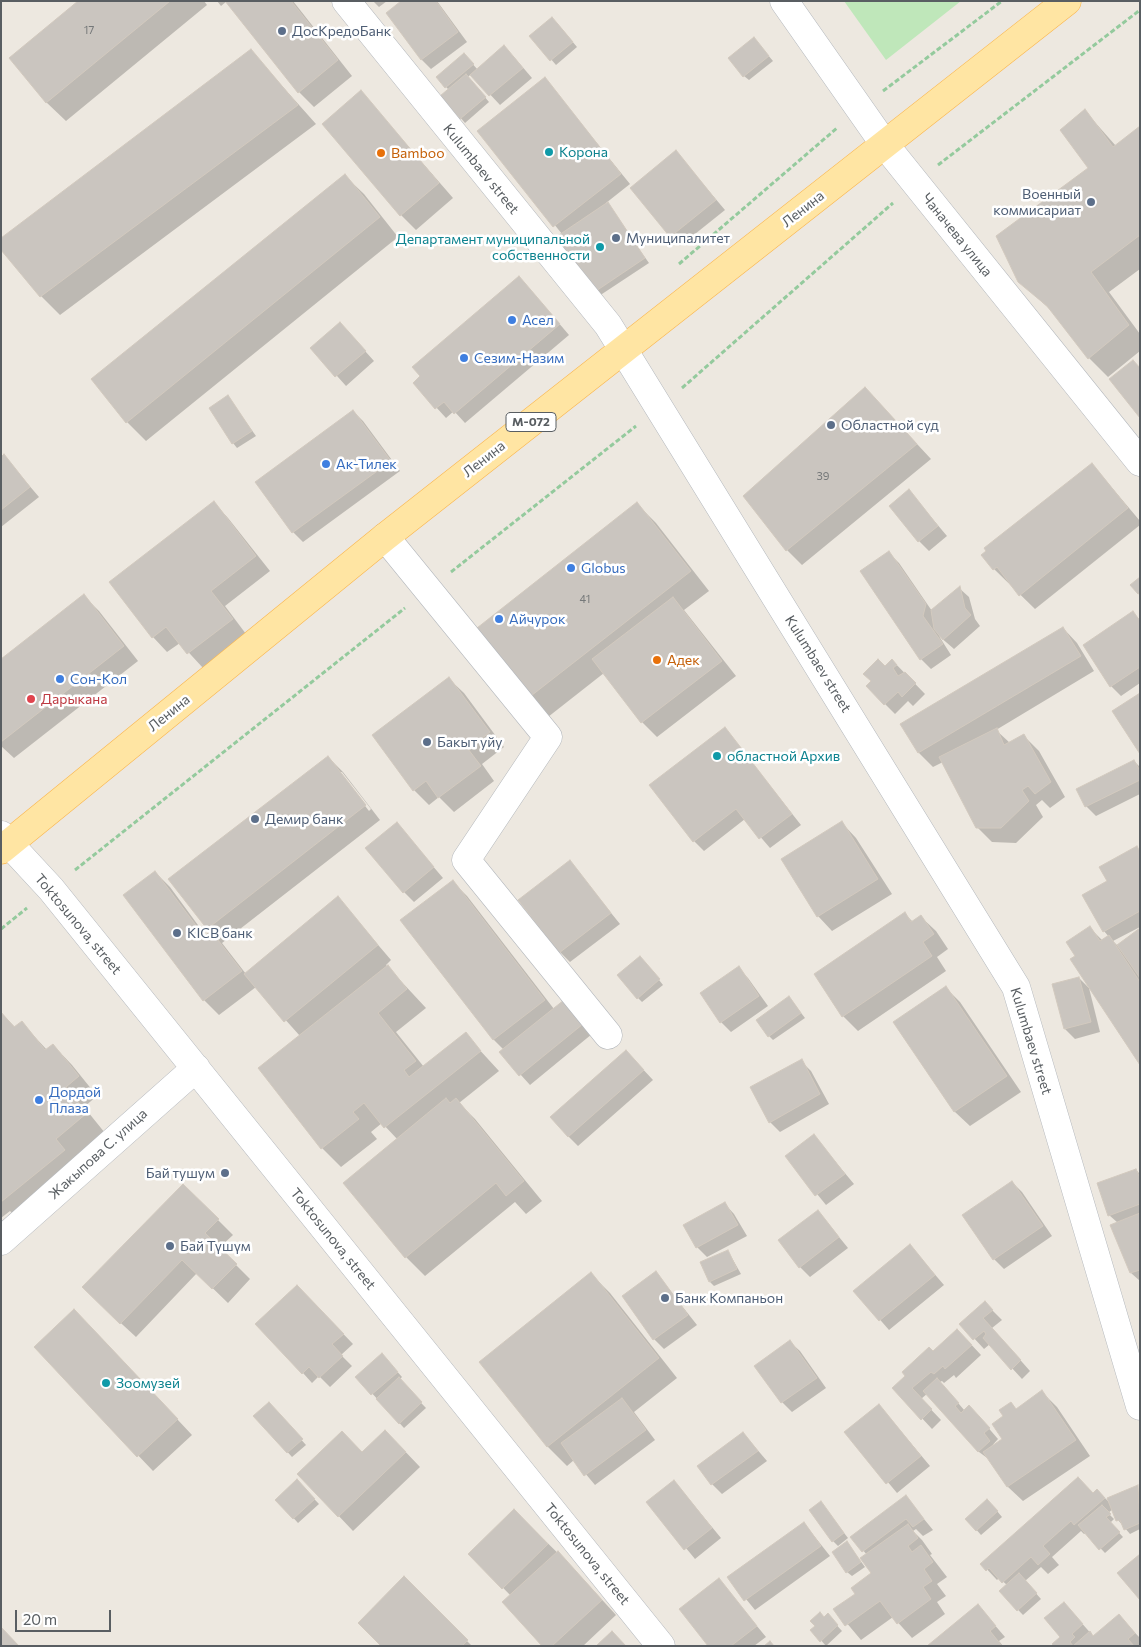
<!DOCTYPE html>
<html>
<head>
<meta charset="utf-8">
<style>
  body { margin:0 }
  #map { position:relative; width:1141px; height:1647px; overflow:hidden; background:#ede8e0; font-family:Commissioner,sans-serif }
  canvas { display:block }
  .frame { position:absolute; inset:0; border:2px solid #595e62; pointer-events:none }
  .scale { position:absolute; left:15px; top:1610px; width:96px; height:22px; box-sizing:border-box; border:2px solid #595e62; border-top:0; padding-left:6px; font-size:15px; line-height:18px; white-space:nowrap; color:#595e62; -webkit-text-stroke:4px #fff; paint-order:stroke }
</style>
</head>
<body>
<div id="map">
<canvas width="1141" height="1647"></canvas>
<div class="frame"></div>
<div class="scale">20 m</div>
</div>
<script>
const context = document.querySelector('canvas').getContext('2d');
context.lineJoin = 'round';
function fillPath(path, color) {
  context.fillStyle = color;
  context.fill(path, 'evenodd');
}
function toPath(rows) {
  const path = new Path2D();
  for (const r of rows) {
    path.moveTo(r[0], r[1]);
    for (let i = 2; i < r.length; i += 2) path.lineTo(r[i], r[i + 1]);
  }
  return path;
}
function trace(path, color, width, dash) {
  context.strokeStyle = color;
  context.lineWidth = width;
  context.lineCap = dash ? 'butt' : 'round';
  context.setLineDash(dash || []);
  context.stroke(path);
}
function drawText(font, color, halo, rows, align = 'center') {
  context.font = font + ' Commissioner,sans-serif';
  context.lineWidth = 5;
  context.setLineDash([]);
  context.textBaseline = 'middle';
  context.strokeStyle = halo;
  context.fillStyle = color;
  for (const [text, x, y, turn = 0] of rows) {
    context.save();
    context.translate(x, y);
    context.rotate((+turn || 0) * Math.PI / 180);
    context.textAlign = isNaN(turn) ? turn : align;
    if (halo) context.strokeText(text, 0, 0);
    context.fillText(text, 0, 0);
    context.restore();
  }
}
const green = toPath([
  [844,1,961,1,886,60]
]);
const shadow = toPath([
  [80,1,204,1,207,5,66,121,46,102],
  [217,1,293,1,352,76,314,107,299,92,227,1,221,6],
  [373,1,387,1,379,7],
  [403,1,437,1,467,42,431,69,421,59],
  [557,23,577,47,556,65,531,36],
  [758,43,773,61,749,80,744,76],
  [251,51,316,124,60,315,41,296],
  [514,57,532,78,500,105,471,74,468,77,489,102,465,123,442,96,449,90,446,87,469,60,478,70],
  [545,79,630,184,606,203,649,263,599,296,562,234,479,131],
  [361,92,453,198,416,230,401,215],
  [1085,111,1116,146,1140,128,1140,269,1109,292,1140,334,1140,351,1108,377,1089,358,1055,314,1019,281,1090,168],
  [676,152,725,210,680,246,670,236],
  [344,175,364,194,398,237,146,441,127,422],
  [529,288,569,335,465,423,454,411,446,418,414,383],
  [340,323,374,361,346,386,312,348],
  [865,388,931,459,802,565,787,550],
  [228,397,256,436,237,448,233,443],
  [353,411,363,421,400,471,303,542,293,532,256,482],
  [4,456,39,497,1,527,1,458],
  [1092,464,1140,521,1140,525,1035,609,994,569],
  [909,491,947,536,929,551,919,541],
  [214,503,228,518,270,571,225,606,246,634,203,668,180,643,167,652,153,637],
  [637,504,656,523,709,591,684,610,736,676,657,737,642,722,604,673,548,717,529,699],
  [889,553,899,563,932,611,959,588,969,597,975,619,980,626,954,649,939,636,951,655,931,669,921,659],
  [84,596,99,611,138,661,14,758,1,746,1,660],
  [1133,613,1140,620,1140,683,1121,696,1111,686],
  [1063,628,1077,643,1094,671,996,730,1010,743,1024,736,1039,751,1065,797,1050,808,1042,800,1036,805,1043,817,1016,843,992,842,977,827,943,762,933,767,919,753,902,724],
  [892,660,925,694,913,706,908,701,895,714,867,686],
  [449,679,464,693,504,747,482,764,494,781,454,812,439,797,429,805,414,790],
  [725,729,801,825,770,848,745,819,704,851,694,841],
  [328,757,343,772,380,820,222,943,246,974,338,898,391,960,386,965,426,1008,396,1032,424,1067,465,1034,499,1071,459,1103,475,1119,542,1201,526,1214,515,1202,425,1276,406,1257,398,1140,382,1123,371,1132,377,1139,341,1167,322,1148,260,1068,300,1036,256,987,219,1015,204,1000,125,895,155,872,170,887,206,936,212,932,208,928],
  [339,772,342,772,371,809,369,811],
  [1134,761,1140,767,1140,794,1096,816,1086,806],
  [842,823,856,838,892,894,832,931,818,916],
  [397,824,443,878,414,902,404,892],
  [1136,848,1140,851,1140,927,1113,941,1118,946,1140,930,1140,1063,1077,956,1089,927,1103,941,1109,937,1104,931,1108,882],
  [570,862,620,924,570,962,560,952],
  [453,882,467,896,554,1009,573,1011,592,1034,530,1085,501,1053,504,1050,494,1040],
  [905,914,913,922,921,917,936,931,948,949,937,957,946,971,858,1031,843,1016],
  [645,962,663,985,642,1002,638,998],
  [738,968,748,978,768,1006,731,1032,721,1022],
  [1079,978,1089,988,1100,1032,1075,1039,1065,1029],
  [946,988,960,1002,1021,1092,970,1126,955,1112,895,1022],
  [789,997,805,1018,773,1040,769,1036],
  [1,1013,16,1028,22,1023,47,1050,53,1045,72,1065,97,1096,84,1107,105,1133,20,1221,10,1211,1,1218],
  [626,1051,653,1080,578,1146,568,1136],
  [801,1061,811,1071,829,1104,780,1132,770,1122],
  [814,1136,854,1184,826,1205,787,1157],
  [1136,1170,1140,1174,1140,1281,1131,1273,1112,1226,1118,1223,1109,1215],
  [1012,1182,1022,1192,1052,1236,1004,1269,994,1259],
  [183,1185,233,1235,219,1248,250,1279,228,1303,197,1273,136,1337,98,1302],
  [725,1204,734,1214,747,1236,707,1257,697,1247],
  [818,1211,848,1248,810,1277,800,1267],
  [728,1251,741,1274,714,1286,710,1282],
  [919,1256,944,1285,889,1330,855,1291],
  [656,1273,697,1325,664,1349,654,1339],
  [591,1274,610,1293,677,1378,634,1412,655,1440,595,1485,574,1460,567,1466,547,1446],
  [307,1296,353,1344,341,1355,352,1366,330,1387,319,1376,312,1383,303,1373],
  [985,1303,1002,1320,992,1328,1030,1371,1022,1379,990,1344,984,1349,961,1324],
  [89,1325,192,1435,153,1471,35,1347],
  [967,1340,981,1355,956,1378,954,1375,944,1383,942,1381,940,1382,965,1411,979,1417,998,1439,990,1448,1004,1439,1005,1417,1011,1403,1017,1410,1042,1392,1057,1407,1090,1456,1023,1501,1008,1487,990,1460,979,1452,928,1393,921,1399,941,1420,932,1429,894,1388,933,1352],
  [790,1342,800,1351,826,1388,792,1412,782,1402],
  [387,1360,402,1377,399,1380,426,1408,404,1428,357,1377],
  [879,1405,930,1466,897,1493,846,1432],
  [273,1408,306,1445,292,1457,255,1416],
  [743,1433,767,1461,722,1494,712,1484],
  [400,1446,420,1467,353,1531,299,1474],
  [297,1481,319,1504,298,1523,277,1500],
  [674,1481,721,1538,695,1559,648,1502],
  [1138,1486,1140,1529,1130,1534,1118,1520,1113,1509,1108,1513,1114,1519,1110,1523,1123,1537,1105,1553,1086,1533,1084,1534,1081,1531,1052,1557,1059,1565,1048,1574,1041,1567,1025,1581,1041,1599,1023,1615,1000,1591,1007,1585,999,1578,997,1580,982,1564,1097,1490,1111,1504,1109,1499],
  [906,1497,933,1530,923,1536,916,1529,913,1531,922,1540,932,1554,930,1555,947,1577,937,1584,946,1596,937,1602,945,1614,912,1638,893,1617,861,1640,835,1609,857,1594,873,1573,867,1555,852,1537],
  [821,1503,848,1538,838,1546,833,1541],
  [992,1505,1002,1517,981,1535,967,1519],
  [514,1510,573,1568,616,1615,583,1646,544,1646,511,1596,470,1554],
  [804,1523,830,1556,755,1610,728,1577],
  [851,1548,865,1567,852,1576,847,1572],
  [404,1578,472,1646,383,1646],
  [719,1580,766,1637,754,1646,710,1646],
  [1064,1603,1094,1637,1119,1616,1140,1638,1140,1646,1055,1646,1061,1637],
  [987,1616,1005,1637,999,1641,1003,1646,929,1646],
  [832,1620,842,1631,826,1646,812,1630]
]);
const building = toPath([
  [78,1,170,1,46,103,9,58,78,1],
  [225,1,291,1,338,60,298,93,225,1],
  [401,1,436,1,458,32,421,60,386,13,401,1],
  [552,17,573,42,550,61,529,36,552,17],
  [754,37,769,56,743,77,728,58,754,37],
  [504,45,523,68,489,96,470,75,504,45],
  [251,49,298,105,40,297,1,250,1,238,251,49],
  [464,53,474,64,445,88,436,77,464,53],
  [466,74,486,97,460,119,440,96,466,74],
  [545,77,621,174,553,227,477,131,545,77],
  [361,90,439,183,400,216,322,124,361,90],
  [1085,109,1113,147,1140,126,1140,235,1091,272,1129,325,1088,359,1047,306,1018,282,996,236,1088,168,1060,130,1085,109],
  [676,150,716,200,670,237,630,188,676,150],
  [345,174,380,217,126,423,91,379,345,174],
  [608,202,645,258,593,293,556,237,608,202],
  [519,276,560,324,454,414,444,402,435,409,413,383,420,376,412,367,519,276],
  [340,322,366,351,335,377,310,348,340,322],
  [1133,360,1140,368,1140,418,1109,379,1133,360],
  [865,387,917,444,786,551,743,496,865,387],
  [228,395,252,431,232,444,209,408,228,395],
  [353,410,391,461,292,533,255,482,353,410],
  [4,454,30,487,1,510,1,457,4,454],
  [1092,463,1128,508,1019,596,997,567,993,570,981,555,986,551,984,548,1092,463],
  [909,489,938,526,918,542,889,506,909,489],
  [214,501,256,556,211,591,233,619,187,654,166,627,152,638,109,582,214,501],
  [637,502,691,571,527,699,500,657,477,628,637,502],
  [889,551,926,604,923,616,943,644,920,660,860,571,889,551],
  [1140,577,1140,593,1138,594,1130,585,1140,577],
  [960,586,965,608,971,615,943,640,934,629,931,610,960,586],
  [84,594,124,646,1,742,1,659,84,594],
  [673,597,722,661,641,723,592,659,673,597],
  [1133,611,1140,621,1140,667,1110,687,1083,645,1133,611],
  [1063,627,1081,656,918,753,900,724,1063,627],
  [878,659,885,666,892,659,897,665,893,668,898,676,905,672,916,683,902,697,898,692,884,705,866,686,871,681,863,674,878,659],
  [449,677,490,732,468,749,481,766,438,798,426,781,413,791,372,735,449,677],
  [1140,693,1140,754,1112,711,1140,693],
  [725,727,792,814,759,839,736,809,693,842,649,785,725,727],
  [997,728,1004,745,1024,734,1051,782,1035,794,1028,786,1022,790,1029,801,1001,828,976,828,939,757,997,728],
  [328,756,366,805,207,929,168,879,328,756],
  [1134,760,1140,771,1140,780,1085,807,1076,789,1134,760],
  [842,821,878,879,817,917,781,859,842,821],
  [397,822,434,867,403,893,365,848,397,822],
  [1137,846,1140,852,1140,911,1103,932,1082,895,1107,881,1099,867,1137,846],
  [570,860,611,913,559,953,518,900,570,860],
  [155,871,204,936,211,931,242,971,203,1001,123,895,155,871],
  [453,880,545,1000,493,1040,400,920,453,880],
  [338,896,378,945,284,1022,244,974,338,896],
  [905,912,911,922,921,915,934,934,923,942,932,956,842,1017,814,974,905,912],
  [1090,926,1100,941,1109,935,1140,982,1140,1065,1070,959,1075,956,1066,942,1090,926],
  [1140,928,1140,978,1117,945,1140,928],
  [640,956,660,979,637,999,617,975,640,956],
  [388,965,407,989,378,1013,416,1061,404,1070,409,1077,466,1032,481,1051,384,1128,364,1103,353,1112,359,1119,321,1149,258,1068,388,965],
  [739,966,759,996,720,1023,700,993,739,966],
  [1079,977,1091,1022,1064,1029,1052,984,1079,977],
  [946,986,1007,1076,954,1112,893,1022,946,986],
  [789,996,801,1013,768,1037,756,1020,789,996],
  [564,1000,583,1024,519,1076,499,1052,564,1000],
  [1,1012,14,1027,22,1021,45,1050,53,1044,79,1076,66,1087,87,1113,56,1139,65,1150,1,1202,1,1012],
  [626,1050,644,1070,568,1137,550,1117,626,1050],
  [802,1059,820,1094,769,1123,750,1087,802,1059],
  [446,1098,450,1103,456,1098,524,1181,506,1196,496,1183,405,1258,343,1183,446,1098],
  [814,1134,845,1174,815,1196,785,1156,814,1134],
  [1136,1169,1140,1178,1140,1204,1108,1216,1097,1183,1136,1169],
  [1012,1181,1043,1226,993,1260,962,1215,1012,1181],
  [183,1184,219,1219,205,1233,237,1264,212,1289,182,1260,120,1324,82,1287,183,1184],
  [725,1202,738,1225,696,1248,683,1225,725,1202],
  [818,1210,839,1237,799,1268,778,1240,818,1210],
  [1140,1213,1140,1270,1130,1273,1110,1225,1140,1213],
  [910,1244,935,1275,879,1321,853,1291,910,1244],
  [728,1250,737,1269,709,1282,700,1262,728,1250],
  [656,1271,688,1315,653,1340,622,1296,656,1271],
  [591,1272,659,1358,547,1447,479,1362,591,1272],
  [297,1285,344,1334,332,1344,343,1356,319,1378,309,1367,302,1374,255,1324,297,1285],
  [985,1301,993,1310,983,1318,1021,1360,1011,1370,983,1338,986,1334,984,1331,973,1340,959,1324,985,1301],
  [74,1309,178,1419,137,1457,34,1347,74,1309],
  [957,1329,972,1345,945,1369,943,1366,934,1374,931,1372,912,1388,932,1409,921,1420,892,1388,905,1376,902,1372,929,1347,933,1351,957,1329],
  [790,1340,817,1378,781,1403,754,1366,790,1340],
  [382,1353,398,1372,371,1395,355,1377,382,1353],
  [399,1377,422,1402,399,1424,376,1399,399,1377],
  [937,1378,959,1403,955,1406,961,1413,969,1405,990,1428,984,1433,990,1441,978,1452,923,1391,937,1378],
  [1042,1390,1076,1440,1007,1487,983,1452,1002,1439,992,1424,1003,1416,999,1410,1011,1402,1016,1409,1042,1390],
  [622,1398,646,1430,584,1476,561,1443,622,1398],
  [269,1402,303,1439,287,1453,253,1416,269,1402],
  [879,1404,921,1456,886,1484,844,1432,879,1404],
  [385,1430,406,1452,338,1517,297,1474,342,1431,362,1452,385,1430],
  [743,1432,758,1451,711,1485,697,1466,743,1432],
  [1078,1477,1093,1493,1097,1489,1105,1498,1074,1525,1071,1521,1043,1546,1050,1554,1038,1565,1031,1557,1002,1583,989,1568,986,1571,980,1564,1078,1477],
  [297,1479,315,1499,293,1519,275,1500,297,1479],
  [674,1480,712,1528,684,1550,646,1502,674,1480],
  [1138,1485,1140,1523,1124,1530,1120,1520,1116,1521,1107,1498,1138,1485],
  [906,1495,924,1519,913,1527,906,1519,862,1552,850,1537,906,1495],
  [987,1499,998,1511,976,1531,965,1519,987,1499],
  [821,1501,844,1533,832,1542,809,1510,821,1501],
  [1102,1505,1111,1514,1106,1517,1120,1532,1099,1550,1078,1525,1102,1505],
  [514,1509,548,1544,502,1589,468,1554,514,1509],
  [804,1522,821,1546,744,1601,727,1577,804,1522],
  [908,1524,918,1538,908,1546,912,1552,921,1545,933,1562,924,1569,932,1581,923,1587,931,1599,897,1624,880,1601,845,1626,833,1609,855,1594,851,1588,871,1573,860,1558,908,1524],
  [847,1541,861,1562,846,1573,832,1552,847,1541],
  [558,1551,602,1600,552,1646,542,1646,502,1602,558,1551],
  [1140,1554,1140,1600,1117,1573,1140,1554],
  [1019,1573,1037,1593,1017,1611,999,1591,1019,1573],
  [404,1576,468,1640,462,1646,381,1646,358,1623,404,1576],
  [719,1578,757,1626,731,1646,708,1646,679,1609,719,1578],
  [1064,1602,1083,1624,1072,1634,1075,1637,1070,1642,1073,1646,1090,1631,1093,1636,1119,1614,1135,1633,1128,1639,1134,1646,1054,1646,1052,1644,1060,1637,1044,1618,1064,1602],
  [978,1604,996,1626,990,1631,1002,1646,927,1646,978,1604],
  [820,1612,824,1617,828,1613,838,1625,820,1642,810,1630,815,1626,810,1621,820,1612],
  [1,1627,19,1646,1,1646,1,1627],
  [612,1631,626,1646,596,1646,612,1631],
  [770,1641,774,1646,764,1646,770,1641]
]);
const path = toPath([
  [883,91,1002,1],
  [938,165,1140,10],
  [679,264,837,128],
  [682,388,893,203],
  [451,572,636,426],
  [75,870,405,608],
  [1,929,27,908]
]);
const minor = toPath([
  [346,1,608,325,1016,987,1140,1406],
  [784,1,885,145,1140,462],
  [385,537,548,737,466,860,608,1035],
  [1,835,51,889,661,1646],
  [1,1241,196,1068]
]);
const primary = toPath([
  [1,850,385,537,1067,1]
]);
const markers = [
  [282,31,5,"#5c6f8a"],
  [549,152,5,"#0f9aa8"],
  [381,153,5,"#e8710a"],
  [1091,202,5,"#5c6f8a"],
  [616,238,5,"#5c6f8a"],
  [600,247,5,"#0f9aa8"],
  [512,320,5,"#3f7fe0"],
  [464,358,5,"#3f7fe0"],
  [831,425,5,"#5c6f8a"],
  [326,464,5,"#3f7fe0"],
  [571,568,5,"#3f7fe0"],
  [499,619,5,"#3f7fe0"],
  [657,660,5,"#e8710a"],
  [60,679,5,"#3f7fe0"],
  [31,699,5,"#e0444e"],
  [427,742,5,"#5c6f8a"],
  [717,756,5,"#0f9aa8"],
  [255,819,5,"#5c6f8a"],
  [177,933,5,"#5c6f8a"],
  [39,1100,5,"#3f7fe0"],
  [225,1173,5,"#5c6f8a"],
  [170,1246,5,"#5c6f8a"],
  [665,1298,5,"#5c6f8a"],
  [106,1383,5,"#0f9aa8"]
];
const numberNames = [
  ["17",89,30],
  ["39",823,476],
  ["41",585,599]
];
const shields = [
  [531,422,50]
];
const shieldNames = [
  ["М-072",531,422]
];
const serviceNames = [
  ["ДосКредоБанк",292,31],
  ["Военный",1081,194,"right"],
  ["коммисариат",1081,210,"right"],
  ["Муниципалитет",626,238],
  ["Областной суд",841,425],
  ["Бакыт уйу",437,742],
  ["Демир банк",265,819],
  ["KICB банк",187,933],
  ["Бай тушум",215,1173,"right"],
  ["Бай Түшүм",180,1246],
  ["Банк Компаньон",675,1298]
];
const cultureNames = [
  ["Корона",559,152],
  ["Департамент муниципальной",590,239,"right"],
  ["собственности",590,255,"right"],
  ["областной Архив",727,756],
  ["Зоомузей",116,1383]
];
const foodNames = [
  ["Bamboo",391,153],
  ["Адек",667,660]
];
const streetNames = [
  ["Kulumbaev street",481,169,51],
  ["Ленина",803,209,-38],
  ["Чаначева улица",957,235,51],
  ["Ленина",484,459,-38],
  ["Kulumbaev street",818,664,58],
  ["Ленина",169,713,-39],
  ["Toktosunova, street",78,924,50],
  ["Kulumbaev street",1031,1041,73],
  ["Жакыпова С. улица",98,1154,-42],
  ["Toktosunova, street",333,1239,51],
  ["Toktosunova, street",587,1554,51]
];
const shopNames = [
  ["Асел",522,320],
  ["Сезим-Назим",474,358],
  ["Ак-Тилек",336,464],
  ["Globus",581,568],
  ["Айчурок",509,619],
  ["Сон-Кол",70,679],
  ["Дордой",49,1092],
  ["Плаза",49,1108]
];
const healthNames = [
  ["Дарыкана",41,699]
];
fillPath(green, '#bfe7ba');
fillPath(shadow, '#0003');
fillPath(building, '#cac5bf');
trace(building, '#d2c9be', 1);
trace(minor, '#b3b7bc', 29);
trace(primary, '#fab54c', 29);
trace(path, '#94ca9d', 3, [5, 2.5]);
trace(minor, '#fff', 28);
trace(primary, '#ffe5a3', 28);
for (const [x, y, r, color] of markers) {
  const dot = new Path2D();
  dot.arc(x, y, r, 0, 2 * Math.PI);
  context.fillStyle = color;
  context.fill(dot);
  trace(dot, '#fff', 2);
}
drawText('11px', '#757879', null, numberNames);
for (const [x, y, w] of shields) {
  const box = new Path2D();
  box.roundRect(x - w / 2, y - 9.5, w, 19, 4);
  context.fillStyle = '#fff';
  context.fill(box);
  trace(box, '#595e62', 1);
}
drawText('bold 12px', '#595e62', null, shieldNames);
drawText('14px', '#4e5e75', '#fff', serviceNames, 'left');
drawText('14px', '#0d838f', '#fff', cultureNames, 'left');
drawText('14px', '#c56008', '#fff', foodNames, 'left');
drawText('14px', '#595e62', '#fff', streetNames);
drawText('14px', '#366cbe', '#fff', shopNames, 'left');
drawText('14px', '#be3a42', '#fff', healthNames, 'left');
</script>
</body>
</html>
